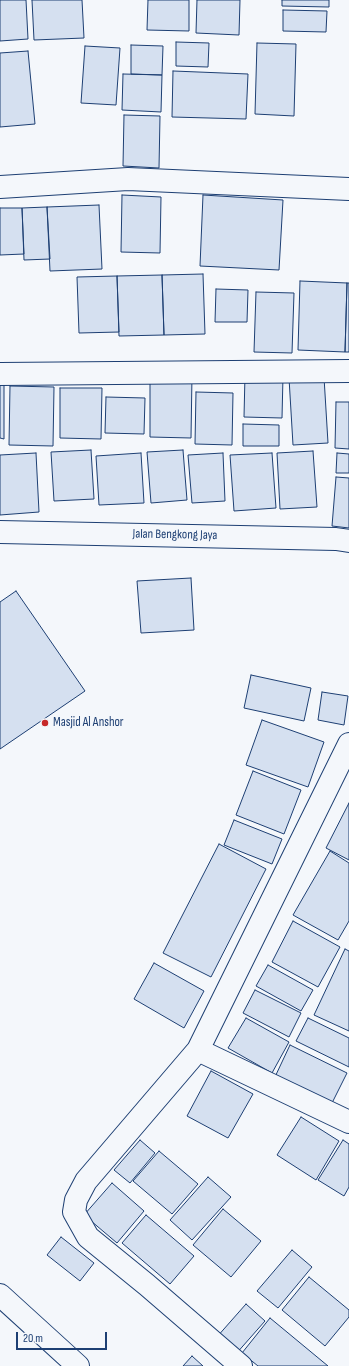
<!DOCTYPE html>
<html>
<head>
<meta charset="utf-8">
<style>
  body { margin:0 }
  #map { position:relative; width:349px; height:1366px; overflow:hidden; background:#f4f7fb; font-family:"Sofia Sans Condensed",sans-serif }
  canvas { display:block }
  .scale { position:absolute; left:16px; top:1332px; width:91px; height:18px; box-sizing:border-box; border:2px solid #1d3f73; border-top:0; padding-left:5px; font-size:12px; line-height:14px; white-space:nowrap; color:#1d3f73; -webkit-text-stroke:3px #f4f7fb; paint-order:stroke }
</style>
</head>
<body>
<div id="map">
<canvas width="349" height="1366"></canvas>
<div class="scale">20 m</div>
</div>
<script>
const context = document.querySelector('canvas').getContext('2d');
context.lineJoin = 'round';
function fillPath(path, color) {
  context.fillStyle = color;
  context.fill(path, 'evenodd');
}
function toPath(rows) {
  const path = new Path2D();
  for (const r of rows) {
    path.moveTo(r[0], r[1]);
    for (let i = 2; i < r.length; i += 2) path.lineTo(r[i], r[i + 1]);
  }
  return path;
}
function trace(path, color, width, dash) {
  context.strokeStyle = color;
  context.lineWidth = width;
  context.lineCap = dash ? 'butt' : 'round';
  context.setLineDash(dash || []);
  context.stroke(path);
}
function drawText(font, color, halo, rows, align = 'center') {
  context.font = font + ' "Sofia Sans Condensed",sans-serif';
  context.lineWidth = 3;
  context.setLineDash([]);
  context.textBaseline = 'middle';
  context.strokeStyle = halo;
  context.fillStyle = color;
  for (const [text, x, y, turn = 0] of rows) {
    context.save();
    context.translate(x, y);
    context.rotate((+turn || 0) * Math.PI / 180);
    context.textAlign = isNaN(turn) ? turn : align;
    if (halo) context.strokeText(text, 0, 0);
    context.fillText(text, 0, 0);
    context.restore();
  }
}
const building = toPath([
  [0,0,26,0,28,39,0,41,0,0],
  [32,0,82,0,84,38,34,40,32,0],
  [148,0,189,0,189,31,147,30,148,0],
  [197,0,240,0,239,35,196,33,197,0],
  [282,0,329,0,329,7,282,6,282,0],
  [283,10,327,11,326,32,283,31,283,10],
  [176,42,209,43,208,67,176,66,176,42],
  [257,43,296,44,294,116,255,114,257,43],
  [131,45,163,46,162,75,131,74,131,45],
  [85,46,120,48,116,105,81,103,85,46],
  [28,51,35,124,0,127,0,53,28,51],
  [173,71,248,74,246,119,172,117,173,71],
  [123,74,162,75,161,112,122,110,123,74],
  [124,115,160,116,159,168,123,166,124,115],
  [122,195,161,197,160,253,121,252,122,195],
  [203,195,283,200,279,270,200,266,203,195],
  [99,205,102,269,50,271,47,207,99,205],
  [47,207,50,259,24,260,22,208,47,207],
  [0,208,22,208,24,254,0,255,0,208],
  [203,274,205,334,164,335,162,275,203,274],
  [162,275,164,335,119,336,117,276,162,275],
  [117,276,119,332,79,333,77,277,117,276],
  [300,281,347,283,345,352,298,350,300,281],
  [347,283,349,283,349,352,345,352,347,283],
  [216,289,248,290,247,322,215,322,216,289],
  [256,292,294,293,292,353,254,352,256,292],
  [150,375,192,375,191,438,150,437,150,375],
  [245,375,283,376,282,418,244,417,245,375],
  [324,377,328,443,293,445,289,378,324,377],
  [0,383,4,383,4,439,0,438,0,383],
  [10,386,54,387,53,446,9,445,10,386],
  [60,388,102,388,101,439,60,438,60,388],
  [196,392,233,393,232,445,195,444,196,392],
  [106,397,145,398,144,434,105,433,106,397],
  [336,402,349,402,349,449,335,448,336,402],
  [243,424,279,425,279,446,243,446,243,424],
  [91,450,94,499,54,501,51,452,91,450],
  [183,450,187,500,151,503,147,452,183,450],
  [313,451,317,507,280,509,277,453,313,451],
  [36,453,39,512,0,515,0,455,36,453],
  [141,453,144,503,99,505,96,456,141,453],
  [223,453,225,501,192,503,188,455,223,453],
  [272,453,276,508,234,511,230,455,272,453],
  [337,453,349,454,349,473,336,473,337,453],
  [336,477,349,478,349,528,332,526,336,477],
  [191,578,194,630,141,633,137,581,191,578],
  [16,591,85,691,0,749,0,602,16,591],
  [251,675,311,688,304,721,244,708,251,675],
  [322,692,348,696,344,725,318,720,322,692],
  [262,720,324,742,308,787,246,765,262,720],
  [253,771,301,790,284,834,236,815,253,771],
  [349,803,349,860,326,848,349,803],
  [234,820,282,839,272,864,224,845,234,820],
  [219,844,266,869,211,977,163,953,219,844],
  [330,851,349,863,349,921,338,940,293,915,330,851],
  [293,921,340,947,318,987,272,962,293,921],
  [345,949,349,951,349,1031,314,1015,345,949],
  [154,963,204,991,184,1028,134,999,154,963],
  [268,965,313,990,301,1011,256,986,268,965],
  [255,990,301,1013,289,1037,243,1013,255,990],
  [246,1018,289,1042,272,1073,228,1048,246,1018],
  [308,1018,349,1038,349,1067,296,1041,308,1018],
  [290,1045,347,1073,330,1107,274,1079,290,1045],
  [211,1071,253,1094,228,1138,187,1116,211,1071],
  [301,1117,339,1141,316,1180,277,1155,301,1117],
  [140,1140,155,1153,130,1183,114,1170,140,1140],
  [343,1140,349,1144,349,1187,344,1196,318,1180,343,1140],
  [159,1151,198,1184,172,1214,133,1181,159,1151],
  [208,1177,231,1197,192,1240,170,1220,208,1177],
  [112,1183,144,1211,117,1243,84,1215,112,1183],
  [223,1209,261,1241,231,1277,193,1245,223,1209],
  [146,1215,194,1256,170,1284,122,1243,146,1215],
  [61,1237,94,1263,80,1281,47,1255,61,1237],
  [292,1250,312,1267,278,1308,257,1291,292,1250],
  [309,1277,349,1310,349,1317,325,1346,282,1310,309,1277],
  [246,1304,265,1321,235,1355,216,1338,246,1304],
  [270,1318,328,1366,258,1366,242,1353,270,1318],
  [192,1356,203,1366,183,1366,192,1356]
]);
const minor = toPath([
  [0,187,128,179,349,189],
  [0,374,349,371],
  [0,532,336,539,349,541],
  [198,1050,349,1122],
  [0,1295,78,1366],
  [241,1366,147,1285,88,1237,74,1212,76,1200,86,1181,198,1050,349,744]
]);
const markers = [
  [45,723,4,"#c62828"]
];
const streetNames = [
  ["Jalan Bengkong Jaya",175,535,1]
];
const poiNames = [
  ["Masjid Al Anshor",53,723]
];
fillPath(building, '#d5e0f0');
trace(building, '#1d3f73', 1);
trace(minor, '#1d3f73', 24);
trace(minor, '#f4f7fb', 22);
for (const [x, y, r, color] of markers) {
  const dot = new Path2D();
  dot.arc(x, y, r, 0, 2 * Math.PI);
  context.fillStyle = color;
  context.fill(dot);
  trace(dot, '#f4f7fb', 1.5);
}
drawText('13px', '#1d3f73', '#f4f7fb', streetNames);
drawText('13px', '#1d3f73', '#f4f7fb', poiNames, 'left');
</script>
</body>
</html>
